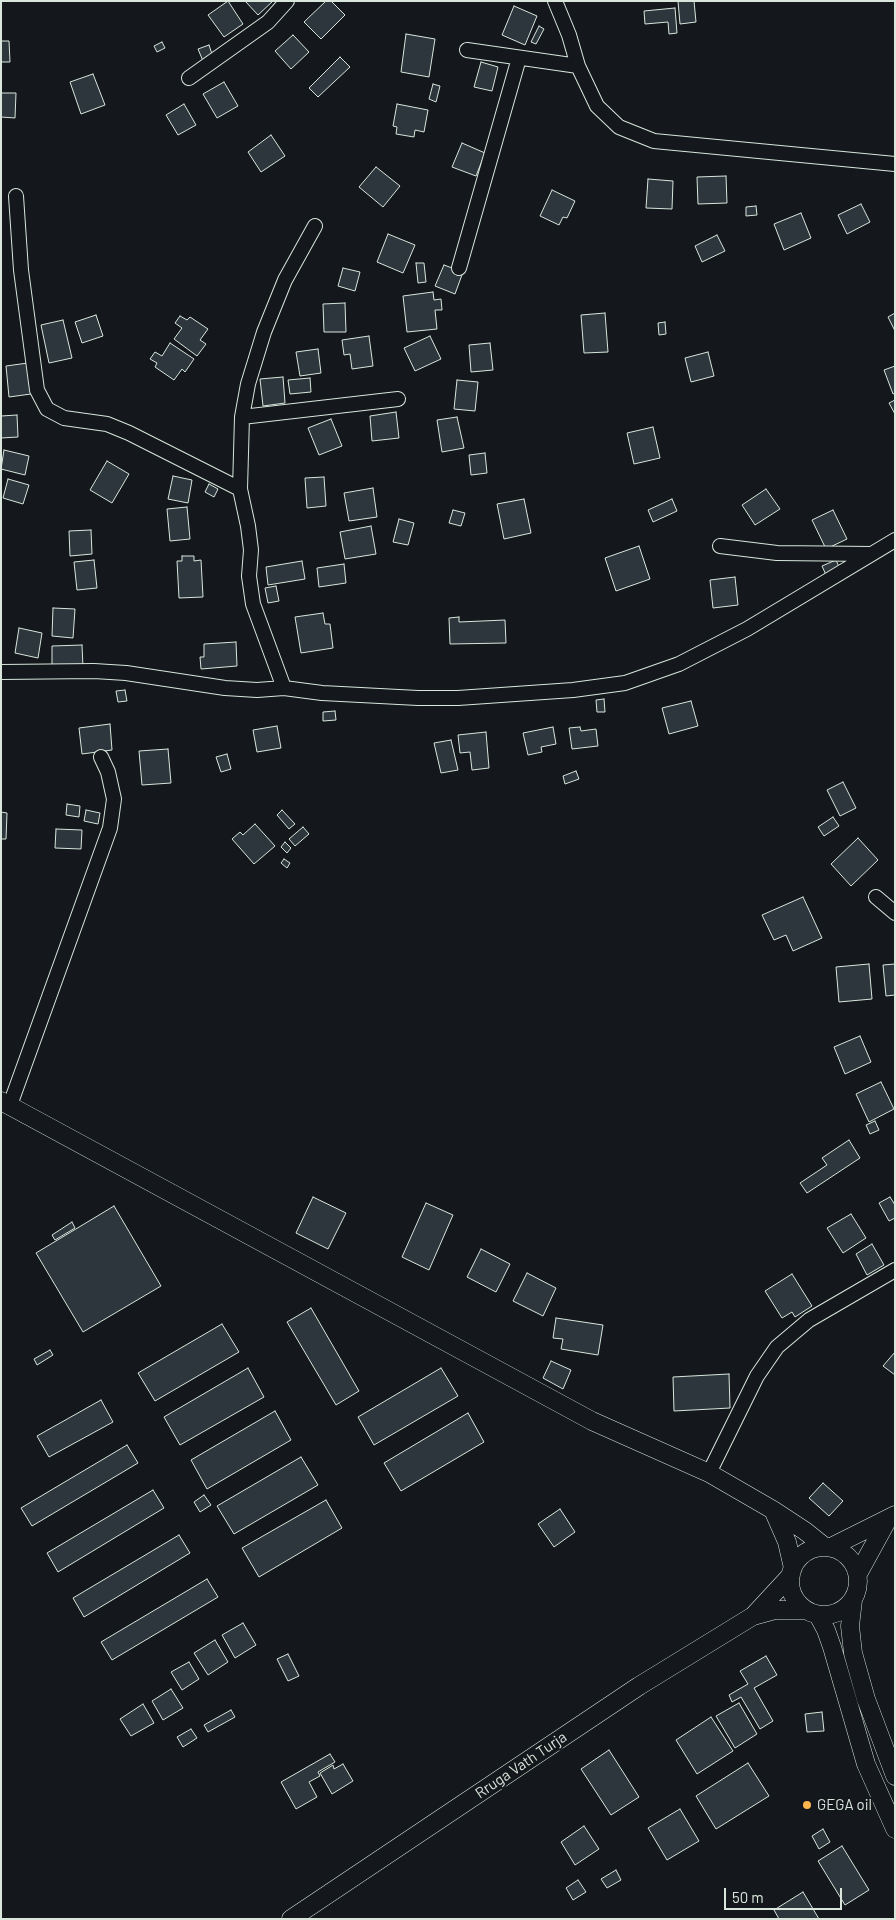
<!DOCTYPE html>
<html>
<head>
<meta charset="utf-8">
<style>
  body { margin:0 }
  #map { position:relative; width:896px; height:1920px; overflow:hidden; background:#14181c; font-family:Barlow,sans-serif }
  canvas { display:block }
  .frame { position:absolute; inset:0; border:2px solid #d8e6dc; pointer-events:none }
  .scale { position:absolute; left:724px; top:1888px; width:118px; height:22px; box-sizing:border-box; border:2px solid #d8e6dc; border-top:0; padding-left:6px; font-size:15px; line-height:18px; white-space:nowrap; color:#d8e6dc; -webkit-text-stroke:4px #14181c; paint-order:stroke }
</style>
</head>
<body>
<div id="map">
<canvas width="896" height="1920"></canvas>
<div class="frame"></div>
<div class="scale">50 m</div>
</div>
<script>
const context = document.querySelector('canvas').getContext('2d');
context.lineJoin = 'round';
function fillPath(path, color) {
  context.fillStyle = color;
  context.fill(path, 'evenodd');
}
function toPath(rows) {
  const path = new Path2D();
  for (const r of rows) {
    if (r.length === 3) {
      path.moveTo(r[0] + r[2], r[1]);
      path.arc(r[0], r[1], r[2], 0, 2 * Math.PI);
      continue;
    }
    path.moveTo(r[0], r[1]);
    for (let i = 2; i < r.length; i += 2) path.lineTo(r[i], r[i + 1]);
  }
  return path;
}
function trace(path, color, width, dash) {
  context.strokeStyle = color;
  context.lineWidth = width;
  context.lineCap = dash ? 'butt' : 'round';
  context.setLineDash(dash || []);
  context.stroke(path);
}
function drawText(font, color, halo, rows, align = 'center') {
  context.font = font + ' Barlow,sans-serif';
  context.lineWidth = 4;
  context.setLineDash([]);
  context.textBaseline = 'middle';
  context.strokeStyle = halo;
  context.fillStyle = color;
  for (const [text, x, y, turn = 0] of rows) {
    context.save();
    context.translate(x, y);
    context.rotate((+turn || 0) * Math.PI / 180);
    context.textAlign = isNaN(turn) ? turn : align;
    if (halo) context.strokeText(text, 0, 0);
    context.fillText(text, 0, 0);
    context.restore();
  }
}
const building = toPath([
  [228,1,243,24,224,37,208,15,228,1],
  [245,1,273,1,258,15,245,1],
  [326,1,331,1,345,15,321,39,304,22,326,1],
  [678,1,694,1,696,22,680,24,678,1],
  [514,6,537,16,525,45,502,35,514,6],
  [675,8,677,33,669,34,668,22,645,24,644,11,675,8],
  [539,26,544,29,536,44,531,42,539,26],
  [406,34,435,39,429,77,401,72,406,34],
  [293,35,309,52,291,69,275,51,293,35],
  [1,41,9,41,10,62,1,62,1,41],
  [162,42,165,48,157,52,154,46,162,42],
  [209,45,213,57,203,61,198,49,209,45],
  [340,57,350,67,318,97,309,88,340,57],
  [481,62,498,67,492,91,474,87,481,62],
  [93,74,105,105,81,114,70,82,93,74],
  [224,82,238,106,217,118,203,94,224,82],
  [433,84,440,86,436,102,429,99,433,84],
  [1,93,16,93,15,118,1,117,1,93],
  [184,104,196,125,178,135,166,115,184,104],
  [397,104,428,110,424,132,415,130,414,137,396,134,397,127,393,126,397,104],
  [271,135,285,156,261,172,248,152,271,135],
  [462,143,485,153,476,176,452,167,462,143],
  [376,167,400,186,383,207,359,187,376,167],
  [726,176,727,203,698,204,697,177,726,176],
  [648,179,673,181,672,209,646,208,648,179],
  [552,190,575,201,567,218,563,217,559,225,540,216,552,190],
  [861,204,870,222,847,234,838,215,861,204],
  [756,206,757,215,746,216,746,207,756,206],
  [801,213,811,238,784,250,774,224,801,213],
  [388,234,415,245,403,273,377,262,388,234],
  [717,235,725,251,702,262,695,246,717,235],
  [416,263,424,263,426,282,418,283,416,263],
  [444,265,463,272,455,294,435,286,444,265],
  [343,268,360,272,355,291,338,286,343,268],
  [433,292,434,300,441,299,442,310,435,310,437,329,407,332,403,296,433,292],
  [345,303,346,332,324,332,323,304,345,303],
  [605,313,608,352,584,353,581,315,605,313],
  [895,313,895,331,888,317,895,313],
  [96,315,103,336,82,343,75,322,96,315],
  [180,316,187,320,190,317,208,329,200,340,206,344,197,356,174,339,182,328,175,323,180,316],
  [63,320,72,358,49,363,41,325,63,320],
  [665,322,666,334,659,335,658,323,665,322],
  [369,336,373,366,352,369,350,354,344,355,342,340,369,336],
  [430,336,441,359,415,371,404,348,430,336],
  [170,343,194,359,185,372,182,369,174,380,155,367,157,363,150,359,155,352,162,356,170,343],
  [490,343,493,370,471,372,469,345,490,343],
  [318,349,321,373,300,376,296,352,318,349],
  [708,352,714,376,691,382,685,358,708,352],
  [28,363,31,394,9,397,6,366,28,363],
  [895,366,895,393,893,394,884,370,895,366],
  [283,377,285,403,263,406,260,379,283,377],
  [310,378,311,392,290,394,288,380,310,378],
  [457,380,478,382,475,411,454,409,457,380],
  [895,400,895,414,889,403,895,400],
  [396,412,399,438,372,441,370,416,396,412],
  [17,415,18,437,1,438,1,416,17,415],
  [457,417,464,448,442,452,437,420,457,417],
  [331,419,342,446,319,455,308,428,331,419],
  [653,427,660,458,634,464,627,433,653,427],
  [4,450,29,456,25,475,1,469,4,450],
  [485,453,487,473,471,475,469,455,485,453],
  [107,461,129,474,112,503,90,490,107,461],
  [173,476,192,480,188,503,168,499,173,476],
  [324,477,326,506,307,508,305,478,324,477],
  [8,479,29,485,23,504,3,498,8,479],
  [209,484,218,489,214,497,205,492,209,484],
  [373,488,377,517,349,521,344,493,373,488],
  [766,489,780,509,755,525,742,505,766,489],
  [524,499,531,533,504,539,497,504,524,499],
  [672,499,677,511,653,522,648,510,672,499],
  [187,507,190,539,170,541,167,509,187,507],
  [453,510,465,513,461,526,449,523,453,510],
  [833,510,847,539,826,549,812,520,833,510],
  [399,519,414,523,408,545,393,542,399,519],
  [371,526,376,554,345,559,340,532,371,526],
  [91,530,92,554,70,556,69,531,91,530],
  [639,546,650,579,616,591,605,558,639,546],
  [182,556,194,556,194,561,201,560,203,597,179,598,177,561,182,561,182,556],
  [94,560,97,588,77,590,74,562,94,560],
  [836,560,840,569,826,575,822,566,836,560],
  [302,561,305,579,268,585,266,567,302,561],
  [344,564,346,583,319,587,317,568,344,564],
  [735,577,738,605,713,608,710,580,735,577],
  [276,586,279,601,268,603,265,588,276,586],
  [53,608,75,609,73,638,52,636,53,608],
  [323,613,325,624,330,624,333,648,301,653,295,617,323,613],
  [459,617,459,622,505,620,506,643,450,644,449,618,459,617],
  [19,628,42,633,38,658,15,653,19,628],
  [236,642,237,666,201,669,200,657,204,657,204,644,236,642],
  [82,645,83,667,52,668,52,646,82,645],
  [125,690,127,701,118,702,116,691,125,690],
  [604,699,605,712,597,712,596,700,604,699],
  [691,701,698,726,669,734,662,708,691,701],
  [335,711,336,720,323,721,323,712,335,711],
  [110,724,112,750,82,754,79,728,110,724],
  [277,726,281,748,257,752,253,730,277,726],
  [553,727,556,744,541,747,542,752,528,755,523,733,553,727],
  [580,727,581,731,596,729,598,746,572,749,569,728,580,727],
  [486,732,489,768,472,770,470,752,460,753,458,735,486,732],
  [451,740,458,770,441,773,434,743,451,740],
  [168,749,171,783,142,785,139,751,168,749],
  [227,754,231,769,221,772,216,757,227,754],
  [576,771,579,779,565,784,563,776,576,771],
  [843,782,856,808,840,816,827,790,843,782],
  [67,804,80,806,79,817,66,815,67,804],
  [86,810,100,813,98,824,84,821,86,810],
  [282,810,295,824,289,829,277,815,282,810],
  [1,812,7,813,6,839,1,839,1,812],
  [833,817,839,826,824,836,818,827,833,817],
  [255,824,275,846,254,864,232,839,240,832,243,835,255,824],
  [303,827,309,834,295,846,289,839,303,827],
  [56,829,82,830,81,849,55,848,56,829],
  [858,838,878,860,851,886,831,864,858,838],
  [285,842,291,848,287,853,281,847,285,842],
  [284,859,290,863,287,868,281,863,284,859],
  [803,897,822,938,793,951,786,935,774,940,762,915,803,897],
  [869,964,872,999,839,1002,836,967,869,964],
  [895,964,895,995,886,996,883,965,895,964],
  [860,1036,871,1062,845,1074,834,1047,860,1036],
  [881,1082,894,1109,869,1122,856,1094,881,1082],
  [875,1121,879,1130,870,1134,866,1125,875,1121],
  [849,1140,860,1158,807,1193,800,1183,827,1165,822,1158,849,1140],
  [313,1197,346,1213,328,1249,296,1233,313,1197],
  [890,1197,895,1205,895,1218,889,1221,879,1203,890,1197],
  [426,1203,453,1215,429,1270,402,1257,426,1203],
  [114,1206,161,1286,83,1332,36,1253,114,1206],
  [851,1214,866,1238,843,1253,827,1228,851,1214],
  [72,1222,75,1228,55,1240,52,1235,72,1222],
  [872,1244,884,1265,867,1275,856,1254,872,1244],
  [481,1249,510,1264,496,1292,467,1277,481,1249],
  [527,1273,556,1288,543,1316,513,1301,527,1273],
  [792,1274,812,1306,795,1317,792,1312,782,1318,765,1291,792,1274],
  [311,1308,359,1391,336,1405,287,1322,311,1308],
  [556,1318,603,1325,598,1355,561,1349,563,1339,553,1338,556,1318],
  [222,1324,239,1352,155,1401,138,1373,222,1324],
  [50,1350,53,1355,37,1365,34,1359,50,1350],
  [895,1352,895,1375,883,1366,895,1352],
  [551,1361,571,1370,563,1389,543,1378,551,1361],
  [248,1368,264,1397,180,1445,164,1417,248,1368],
  [441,1368,458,1396,374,1445,358,1417,441,1368],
  [729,1374,730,1408,674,1411,673,1377,729,1374],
  [101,1400,113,1422,49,1457,37,1436,101,1400],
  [275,1411,291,1440,207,1489,191,1460,275,1411],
  [468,1413,484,1442,401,1491,384,1463,468,1413],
  [127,1445,138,1463,32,1526,21,1508,127,1445],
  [301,1457,318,1485,234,1534,217,1506,301,1457],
  [823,1483,843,1501,829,1516,809,1498,823,1483],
  [153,1490,164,1508,58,1572,47,1553,153,1490],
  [204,1495,211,1505,200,1512,194,1502,204,1495],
  [326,1500,342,1528,259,1577,242,1548,326,1500],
  [560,1509,575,1532,554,1547,538,1524,560,1509],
  [179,1535,190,1553,84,1617,73,1598,179,1535],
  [207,1579,218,1597,112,1660,101,1642,207,1579],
  [243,1623,256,1645,235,1658,222,1635,243,1623],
  [215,1640,228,1662,208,1675,194,1653,215,1640],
  [288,1654,299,1676,288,1681,277,1659,288,1654],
  [766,1656,777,1675,754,1688,773,1721,760,1729,741,1697,732,1702,729,1695,748,1684,740,1671,766,1656],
  [189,1662,199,1679,182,1690,171,1672,189,1662],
  [171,1689,183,1708,163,1720,152,1701,171,1689],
  [739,1703,757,1734,735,1748,716,1716,739,1703],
  [143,1704,154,1723,131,1736,120,1719,143,1704],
  [231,1710,235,1717,208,1732,204,1725,231,1710],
  [822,1712,824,1731,807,1732,805,1714,822,1712],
  [711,1717,733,1751,697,1774,676,1740,711,1717],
  [191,1729,197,1738,183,1747,177,1737,191,1729],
  [609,1750,639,1797,611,1815,581,1769,609,1750],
  [330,1754,335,1762,318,1772,320,1776,309,1782,317,1797,296,1809,281,1782,330,1754],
  [748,1763,769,1796,716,1829,696,1796,748,1763],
  [343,1764,353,1781,332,1794,320,1773,333,1765,334,1769,343,1764],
  [680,1809,699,1841,667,1860,648,1828,680,1809],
  [584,1826,599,1849,575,1865,561,1842,584,1826],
  [823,1829,830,1842,819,1849,812,1836,823,1829],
  [842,1846,869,1890,845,1905,818,1861,842,1846],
  [616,1870,621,1880,607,1888,601,1879,616,1870],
  [578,1880,586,1892,573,1900,566,1888,578,1880],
  [803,1892,819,1919,779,1919,774,1910,803,1892]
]);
const minor = toPath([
  [555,1,569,35,578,66,597,106,619,127,654,141,895,164],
  [467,50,578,66],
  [189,78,268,22,287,1],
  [16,196,21,270,37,390,47,409,64,418,107,424,129,433,240,489],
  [459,268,519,58],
  [242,417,398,399],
  [720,546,777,553,871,554],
  [1,672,94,671,126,673,225,688,257,690,284,688,322,693,418,698,458,698,573,690,625,683,679,664,747,629,895,540],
  [284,688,253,604,249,576,251,550,248,526,240,489,242,417,248,384,264,332,285,280,315,226],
  [876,897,895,913],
  [10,1105,110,828,114,799,108,772,101,757],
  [709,1473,757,1376,777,1347,809,1320,895,1270]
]);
const tertiary = toPath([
  [1,1101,592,1421,709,1473,773,1510,805,1531,825,1547],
  [773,1510,787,1542,793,1568],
  [831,1547,895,1515],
  [824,1581,34],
  [858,1574,887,1521],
  [853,1600,850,1626,853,1653,866,1699,895,1776],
  [818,1615,826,1630,832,1647,866,1764,895,1829],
  [753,1616,775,1610,805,1610],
  [291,1919,639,1686,753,1616,791,1575]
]);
const markers = [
  [807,1805,5,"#ffb74d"]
];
const streetNames = [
  ["Rruga Vath Turja",521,1765,-34]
];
const poiNames = [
  ["GEGA oil",817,1805]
];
fillPath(building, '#2c363c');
trace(building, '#d8e6dc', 1);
trace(minor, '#d8e6dc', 16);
trace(tertiary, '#d8e6dc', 19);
trace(minor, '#14181c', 14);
trace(tertiary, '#14181c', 18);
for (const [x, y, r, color] of markers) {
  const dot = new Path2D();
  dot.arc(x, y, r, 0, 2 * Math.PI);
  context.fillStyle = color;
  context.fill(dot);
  trace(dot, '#14181c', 2);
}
drawText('15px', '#d8e6dc', '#14181c', streetNames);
drawText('15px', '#d8e6dc', '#14181c', poiNames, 'left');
</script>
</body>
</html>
